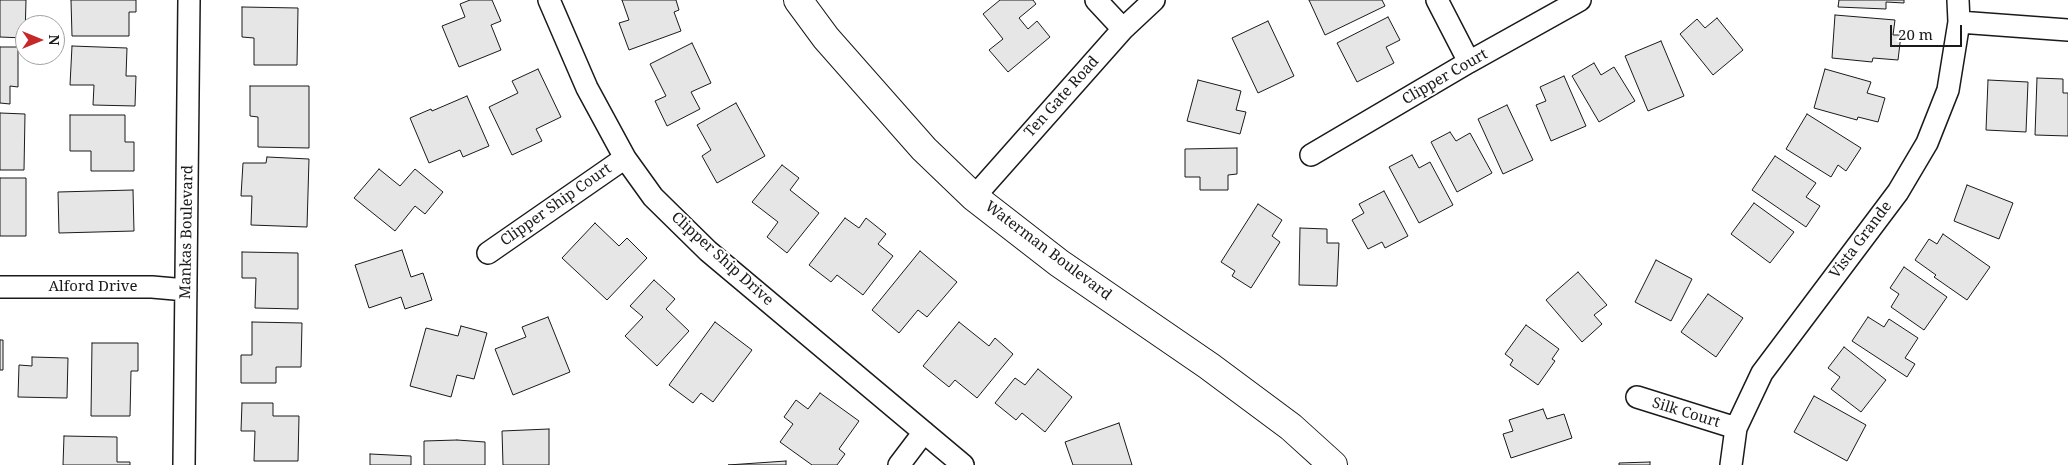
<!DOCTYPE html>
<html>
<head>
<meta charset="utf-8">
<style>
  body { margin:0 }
  #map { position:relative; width:2068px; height:465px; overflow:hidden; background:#fff; font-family:"Noto Serif",serif }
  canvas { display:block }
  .north { position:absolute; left:15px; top:15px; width:50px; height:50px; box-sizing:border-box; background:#fff; border:1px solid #a3a3a3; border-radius:50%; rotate:90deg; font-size:14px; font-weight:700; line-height:20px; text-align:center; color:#1a1a1a }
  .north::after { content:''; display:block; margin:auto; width:18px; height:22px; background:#c62828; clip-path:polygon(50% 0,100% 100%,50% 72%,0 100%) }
  .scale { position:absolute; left:1890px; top:25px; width:72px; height:22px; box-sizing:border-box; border:2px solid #1a1a1a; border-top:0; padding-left:6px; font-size:15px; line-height:18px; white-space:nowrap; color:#1a1a1a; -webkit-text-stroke:4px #fff; paint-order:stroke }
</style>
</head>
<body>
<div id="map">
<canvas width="2068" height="465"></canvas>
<div class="north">N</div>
<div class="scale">20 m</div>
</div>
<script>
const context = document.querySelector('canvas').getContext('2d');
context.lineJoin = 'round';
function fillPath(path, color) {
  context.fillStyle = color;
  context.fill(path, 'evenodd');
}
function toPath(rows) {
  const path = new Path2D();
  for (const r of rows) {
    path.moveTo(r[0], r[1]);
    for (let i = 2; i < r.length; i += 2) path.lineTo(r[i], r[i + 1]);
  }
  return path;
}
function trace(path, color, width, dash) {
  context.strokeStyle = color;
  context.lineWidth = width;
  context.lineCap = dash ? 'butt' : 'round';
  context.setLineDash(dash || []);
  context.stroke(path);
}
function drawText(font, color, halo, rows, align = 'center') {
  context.font = font + ' "Noto Serif",serif';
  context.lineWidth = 4;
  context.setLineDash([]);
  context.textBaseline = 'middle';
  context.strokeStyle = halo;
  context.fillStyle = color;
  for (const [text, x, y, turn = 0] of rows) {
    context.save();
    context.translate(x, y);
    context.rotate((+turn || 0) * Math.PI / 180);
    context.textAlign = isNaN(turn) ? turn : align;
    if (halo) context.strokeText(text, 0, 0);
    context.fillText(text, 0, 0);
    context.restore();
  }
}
const building = toPath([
  [0,0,26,0,25,38,0,37,0,0],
  [71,0,136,0,136,12,129,12,129,36,72,36,71,0],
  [470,0,492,0,501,21,491,25,501,50,459,67,442,26,465,17,460,4,470,0],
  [622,0,676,0,679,10,674,12,681,31,629,50,619,23,629,20,622,0],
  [1000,0,1033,0,1036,4,1019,18,1028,29,1037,21,1050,37,1008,72,989,50,1003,39,983,14,1000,0],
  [1309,0,1382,0,1385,6,1325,35,1309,0],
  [1839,0,1904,0,1904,3,1886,2,1886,9,1838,7,1839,0],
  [242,7,298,8,297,65,254,65,254,38,242,37,242,7],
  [1835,15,1895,20,1893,35,1901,35,1898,60,1873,58,1872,62,1832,58,1835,15],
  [1388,17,1400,40,1386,47,1394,63,1357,82,1337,43,1388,17],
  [1717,18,1743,50,1713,75,1680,34,1697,19,1705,28,1717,18],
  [1268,21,1294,76,1258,93,1232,38,1268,21],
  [1661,41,1684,96,1648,111,1625,56,1661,41],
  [692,43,711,83,691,92,700,109,667,126,655,101,666,96,650,64,692,43],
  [72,46,127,48,126,76,136,76,135,106,93,105,94,85,70,85,72,46],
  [0,47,18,47,18,87,10,86,10,104,0,103,0,47],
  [1594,63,1601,75,1614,67,1635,101,1599,122,1572,76,1594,63],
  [538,69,561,117,536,129,542,141,512,155,489,107,518,93,512,81,538,69],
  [1825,69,1871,82,1867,93,1885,98,1878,122,1858,117,1857,120,1814,108,1825,69],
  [1564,76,1586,126,1551,141,1536,105,1546,101,1540,87,1564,76],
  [2037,78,2063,79,2063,93,2068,93,2068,136,2035,135,2037,78],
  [1198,80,1241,91,1236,110,1246,112,1240,134,1187,121,1198,80],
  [1988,80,2028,82,2026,132,1986,130,1988,80],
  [250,86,309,86,309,148,258,147,258,117,250,116,250,86],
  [467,96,489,146,463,157,460,150,429,163,410,118,431,109,432,111,467,96],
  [736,103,765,156,717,183,702,156,711,150,697,125,736,103],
  [1507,105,1533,160,1503,174,1478,119,1507,105],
  [0,113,25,114,24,170,0,170,0,113],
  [1807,114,1861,148,1846,171,1838,165,1831,177,1786,149,1807,114],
  [70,115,125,115,125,142,134,142,134,171,91,171,91,151,70,151,70,115],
  [1450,132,1456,141,1470,133,1492,173,1457,192,1431,142,1450,132],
  [1237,148,1237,174,1228,175,1228,190,1200,190,1200,177,1185,177,1185,149,1237,148],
  [1412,155,1419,168,1430,162,1453,205,1419,223,1389,167,1412,155],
  [1775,156,1816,183,1806,197,1820,206,1806,227,1752,190,1775,156],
  [267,157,309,159,307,227,251,225,252,196,241,196,243,163,266,163,267,157],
  [782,165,799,178,790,190,819,213,787,253,767,237,778,222,752,202,782,165],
  [379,169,400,186,415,169,443,192,425,214,415,206,395,231,354,198,379,169],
  [0,178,26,178,26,236,0,236,0,178],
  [1967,185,2013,203,1999,239,1954,221,1967,185],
  [133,190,134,231,59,233,58,192,133,190],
  [1384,191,1408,236,1385,248,1382,242,1368,249,1352,220,1364,213,1359,204,1384,191],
  [1754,203,1794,232,1770,263,1731,234,1754,203],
  [1258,204,1282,220,1272,236,1280,242,1251,288,1232,276,1235,271,1221,262,1258,204],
  [845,218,859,228,866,218,886,234,878,244,893,256,863,295,837,275,831,282,809,265,845,218],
  [595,223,619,246,627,238,647,258,607,300,562,258,595,223],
  [1300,228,1327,229,1327,243,1339,243,1337,286,1299,285,1300,228],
  [1943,234,1990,267,1967,300,1934,277,1936,275,1915,260,1929,239,1937,244,1943,234],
  [402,250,411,277,423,273,432,300,405,309,401,297,369,308,355,265,402,250],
  [920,251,957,282,927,317,918,310,899,333,872,310,920,251],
  [242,252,298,253,298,309,255,308,256,278,242,278,242,252],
  [1656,260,1692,279,1671,321,1635,302,1656,260],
  [1904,267,1947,297,1924,330,1891,307,1899,294,1890,288,1904,267],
  [1578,272,1607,305,1594,315,1602,324,1582,342,1546,300,1578,272],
  [654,280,675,299,666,309,689,331,657,366,625,336,643,317,630,306,654,280],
  [1708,294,1743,318,1716,357,1681,332,1708,294],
  [548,317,570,372,513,395,495,349,526,337,522,327,548,317],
  [1868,317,1884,327,1889,319,1918,338,1905,358,1915,364,1907,377,1852,341,1868,317],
  [252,322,302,323,301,367,276,367,276,383,241,383,241,355,252,355,252,322],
  [715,322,752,350,713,402,701,393,693,403,669,385,715,322],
  [959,322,989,346,995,338,1013,354,977,398,955,380,949,387,923,366,959,322],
  [1526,325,1559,349,1552,359,1555,361,1538,385,1510,365,1513,360,1505,354,1526,325],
  [461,326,487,333,474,379,457,375,451,397,410,386,426,328,458,336,461,326],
  [0,340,3,340,3,370,0,370,0,340],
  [92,343,138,343,138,371,131,371,130,416,91,416,92,343],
  [1844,347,1886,380,1861,412,1831,389,1840,377,1828,368,1844,347],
  [32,357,68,358,67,398,18,397,19,365,32,366,32,357],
  [1038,369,1072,397,1045,432,1022,413,1016,420,995,403,1015,378,1025,385,1038,369],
  [820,393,859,421,839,449,845,454,837,465,812,465,780,442,793,424,784,417,796,400,808,409,820,393],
  [1814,396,1866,425,1847,461,1794,432,1814,396],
  [242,403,273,403,273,416,299,416,298,461,254,461,255,431,241,431,242,403],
  [1543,409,1547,419,1564,414,1572,438,1511,458,1503,434,1513,431,1509,420,1543,409],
  [1119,423,1132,465,1073,465,1065,442,1119,423],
  [549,429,549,465,503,465,502,431,549,429],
  [64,436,117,437,117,462,130,462,130,465,63,465,64,436],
  [457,440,485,442,485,465,424,465,424,441,457,440],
  [370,454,411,456,411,465,370,465,370,454],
  [786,461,786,465,728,465,786,461],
  [1650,462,1650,465,1619,465,1619,463,1650,462]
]);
const street = toPath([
  [549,0,587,88,625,158,653,197,708,251,963,465],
  [1096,0,1123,29],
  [1437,0,1469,62],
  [1959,22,2068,30],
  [1311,155,1469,62,1580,0],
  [974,197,1123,29,1154,0],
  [488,253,625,158],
  [0,287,152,287,186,290],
  [1637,397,1736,428],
  [184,465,189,0],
  [899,465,924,432],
  [1731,465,1736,428,1762,373,1898,192,1927,143,1948,90,1959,22,1958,0]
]);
const secondary = toPath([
  [798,0,826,38,924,149,974,197,1059,263,1209,366,1291,427,1333,465]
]);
const streetNames = [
  ["Clipper Court",1445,77,-30],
  ["Ten Gate Road",1062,97,-48],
  ["Clipper Ship Court",556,205,-35],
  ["Mankas Boulevard",187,232,-89],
  ["Vista Grande",1861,240,-53],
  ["Waterman Boulevard",1048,251,37],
  ["Clipper Ship Drive",722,259,42],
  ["Alford Drive",93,287],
  ["Silk Court",1686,413,17]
];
fillPath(building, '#e6e6e6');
trace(building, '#1a1a1a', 1);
trace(street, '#1a1a1a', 24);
trace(secondary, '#1a1a1a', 30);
trace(street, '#fff', 21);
trace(secondary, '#fff', 28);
drawText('15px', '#1a1a1a', '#fff', streetNames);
</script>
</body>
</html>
